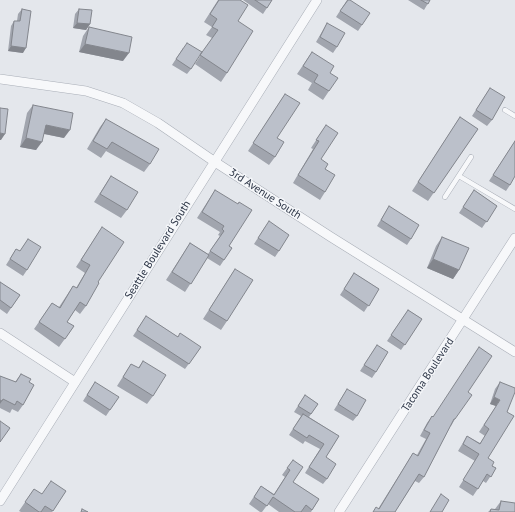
<!DOCTYPE html>
<html>
<head>
<meta charset="utf-8">
<style>
  body { margin:0 }
  canvas { display:block; background:#e4e7ec }
</style>
</head>
<body>
<canvas width="515" height="512"></canvas>
<script>
const context = document.querySelector('canvas').getContext('2d');
context.lineJoin = 'round';
function toPath(rows) {
  const path = new Path2D();
  for (const r of rows) {
    path.moveTo(r[0], r[1]);
    for (let i = 2; i < r.length; i += 2) path.lineTo(r[i], r[i + 1]);
  }
  return path;
}
function trace(path, color, width, dash) {
  context.strokeStyle = color;
  context.lineWidth = width;
  context.lineCap = dash ? 'butt' : 'round';
  context.setLineDash(dash || []);
  context.stroke(path);
}
function fillPath(path, color) {
  context.fillStyle = color;
  context.fill(path, 'evenodd');
}
function drawText(font, color, halo, rows, align = 'center') {
  context.font = font + ' "PT Sans",sans-serif';
  context.lineWidth = 3;
  context.setLineDash([]);
  context.textBaseline = 'middle';
  context.strokeStyle = halo;
  context.fillStyle = color;
  for (const [text, x, y, turn = 0] of rows) {
    context.save();
    context.translate(x, y);
    context.rotate((+turn || 0) * Math.PI / 180);
    context.textAlign = isNaN(turn) ? turn : align;
    if (halo) context.strokeText(text, 0, 0);
    context.fillText(text, 0, 0);
    context.restore();
  }
}
const service = toPath([
  [505,110,515,116],
  [459,176,515,209],
  [445,197,471,157]
]);
const minor = toPath([
  [0,79,86,91,123,103,158,123,215,162,331,237,515,352],
  [0,333,75,382],
  [0,501,317,0],
  [339,512,515,238]
]);
const wall = toPath([
  [218,0,240,0,238,21,227,73,221,82,195,64,212,38,206,35,212,27,204,22],
  [243,0,272,0,263,14],
  [347,0,362,25,358,31,336,17],
  [408,0,430,0,424,10],
  [22,9,23,53,8,51,11,26,14,21,17,21,18,14],
  [79,9,90,24,86,30,73,28,75,14],
  [327,23,337,47,333,53,316,42],
  [89,27,123,61,79,52,83,36],
  [183,48,191,69,187,74,172,65],
  [312,52,330,73,329,91,323,100,308,90,312,83,297,74],
  [490,88,492,120,487,126,472,116],
  [285,94,277,138,275,157,269,165,248,151],
  [33,105,64,138,44,134,36,150,20,147,27,113],
  [460,117,478,129,428,201,412,191],
  [106,119,150,164,144,172,106,151,101,158,87,149,100,127],
  [326,125,321,159,325,192,320,200,293,183,313,149,311,148],
  [515,141,510,185,506,191,489,181],
  [111,176,127,210,121,218,94,202],
  [215,190,229,246,232,248,220,266,207,258,185,292,166,280,190,243,208,254,220,236,218,235,220,232,197,218],
  [474,190,497,206,482,228,459,213],
  [389,206,411,239,407,245,377,226],
  [102,227,98,282,86,306,80,314,75,310,67,322,74,326,59,347,34,329,52,303,59,307,73,286,76,288,85,273,76,267],
  [265,227,279,251,275,257,254,244],
  [442,237,459,270,453,279,427,268,436,246],
  [28,239,27,270,23,276,6,265,16,249,20,251],
  [235,269,227,321,221,330,203,319],
  [354,273,379,289,364,312,340,295],
  [0,282,20,295,7,314,0,309],
  [408,310,422,319,401,350,387,341],
  [146,316,178,337,201,347,185,369,133,336],
  [377,345,376,372,372,378,360,371],
  [143,361,153,396,147,404,117,386,131,364,138,368],
  [21,374,29,382,23,405,18,412,12,409,10,413,0,408,0,376,15,382],
  [95,382,110,410,106,416,83,401],
  [500,382,488,458,492,466,496,468,486,483,483,481,473,496,459,487,475,461,458,451,467,436,480,443,485,436,479,432,496,406,490,404,495,389],
  [347,389,357,416,353,421,334,410],
  [468,392,455,419,451,426,451,425,424,477,419,483,415,481,395,512,378,509,413,453,417,455,426,439,420,436,427,423,432,416,433,417],
  [305,395,318,404,309,417,339,436,326,457,327,479,323,484,305,473,320,449,305,441,303,444,289,435,301,416,294,412],
  [293,460,293,482,319,499,311,512,279,512,268,504,262,512,260,512,249,504,261,486,274,494,285,477,282,475],
  [34,489,41,494,66,491,52,512,21,512,19,511],
  [501,501,515,512,488,512,491,509,495,509]
]);
const shadedWall = toPath([
  [77,23,90,24,86,30,73,28],
  [85,44,129,53,123,61,79,52],
  [11,46,26,48,23,53,8,51],
  [46,125,70,130,64,138,40,133],
  [0,133,5,134,1,140,0,140],
  [26,138,42,142,36,150,20,147],
  [433,259,459,270,453,279,427,268],
  [494,397,500,400,496,406,490,404],
  [0,400,2,401,0,404]
]);
const building = toPath([
  [219,0,240,0,248,5,238,21,253,31,227,73,200,55,218,30,212,27,217,19,210,14,219,0],
  [255,0,272,0,267,8,255,0],
  [348,0,350,0,370,13,362,25,340,11,348,0],
  [421,0,430,0,428,4,421,0],
  [22,9,31,11,26,48,11,46,14,21,20,21,22,9],
  [79,9,92,10,90,24,77,23,79,9],
  [327,23,345,33,337,47,320,37,327,23],
  [89,27,132,37,129,53,85,44,89,27],
  [187,43,202,52,191,69,176,59,187,43],
  [312,52,334,66,330,73,338,78,329,91,314,82,318,75,303,66,312,52],
  [490,88,505,97,492,120,476,110,490,88],
  [285,94,300,103,277,138,284,142,275,157,253,143,285,94],
  [33,105,73,113,70,130,46,125,42,142,26,138,33,105],
  [0,108,8,109,5,134,0,133,0,108],
  [460,117,478,129,434,193,418,182,460,117],
  [106,119,159,149,150,164,112,142,107,149,93,141,106,119],
  [326,125,338,133,321,159,328,164,325,169,335,175,325,192,298,175,319,141,316,140,326,125],
  [515,141,515,176,510,185,493,175,515,141],
  [111,176,138,192,127,210,100,194,111,176],
  [215,190,238,204,239,202,252,210,229,246,232,248,224,260,210,251,224,231,222,229,224,226,202,212,215,190],
  [474,190,497,206,487,222,463,207,474,190],
  [389,206,419,225,411,239,381,220,389,206],
  [269,221,289,235,279,251,258,238,269,221],
  [102,227,124,242,98,282,99,283,86,306,80,302,67,322,74,326,65,339,39,322,52,303,60,308,73,286,77,288,90,265,81,260,102,227],
  [442,237,469,248,459,270,433,259,442,237],
  [28,239,41,247,27,270,10,259,16,249,20,251,28,239],
  [190,243,209,255,191,284,172,272,190,243],
  [235,269,253,280,227,321,209,310,235,269],
  [354,273,379,289,369,306,344,289,354,273],
  [0,282,20,295,11,308,0,300,0,282],
  [408,310,422,319,405,345,391,335,408,310],
  [146,316,178,337,180,333,201,347,189,364,137,330,146,316],
  [377,345,388,352,376,372,364,365,377,345],
  [479,347,492,356,468,392,472,395,455,419,454,419,424,477,419,474,395,512,373,512,376,507,379,509,413,453,418,456,430,433,424,430,432,416,433,417,479,347],
  [143,361,166,375,153,396,123,377,131,364,139,368,143,361],
  [21,374,31,379,29,382,34,385,23,405,17,401,15,405,3,399,2,401,0,400,0,376,16,382,21,374],
  [95,382,119,397,110,410,87,395,95,382],
  [500,382,515,388,515,392,507,412,514,416,488,458,494,462,492,466,496,468,491,477,487,474,478,489,463,480,479,454,463,444,467,436,480,444,489,429,484,425,500,400,494,397,500,382],
  [347,389,366,400,357,416,338,404,347,389],
  [305,395,318,404,311,414,298,406,305,395],
  [303,414,339,436,326,457,336,464,327,479,309,467,324,444,309,435,307,438,293,429,303,414],
  [0,421,10,428,0,442,0,421],
  [293,460,303,467,293,482,319,499,312,510,306,505,301,512,295,512,273,497,267,506,254,497,261,486,274,495,290,470,287,468,293,460],
  [51,481,66,491,53,511,45,506,41,512,39,512,25,502,34,489,42,494,51,481],
  [441,494,449,500,442,512,430,512,441,494],
  [501,501,515,503,515,512,490,512,491,509,499,510,501,501],
  [82,509,88,512,81,512,82,509]
]);
const streetNames = [
  ["3rd Avenue South",265,194,33],
  ["Seattle Boulevard South",158,250,-58],
  ["Tacoma Boulevard",428,375,-57]
];
trace(service, '#a9aeb7', 5.5);
trace(minor, '#a9aeb7', 10);
trace(service, '#f7f8fa', 4.5);
trace(minor, '#f7f8fa', 9);
fillPath(wall, '#a1a5ae');
fillPath(shadedWall, '#83868d');
fillPath(building, '#bbc0ca');
trace(building, '#83868d', 1);
drawText('11px', '#2b3445', '#f4f6f9', streetNames);
</script>
</body>
</html>
